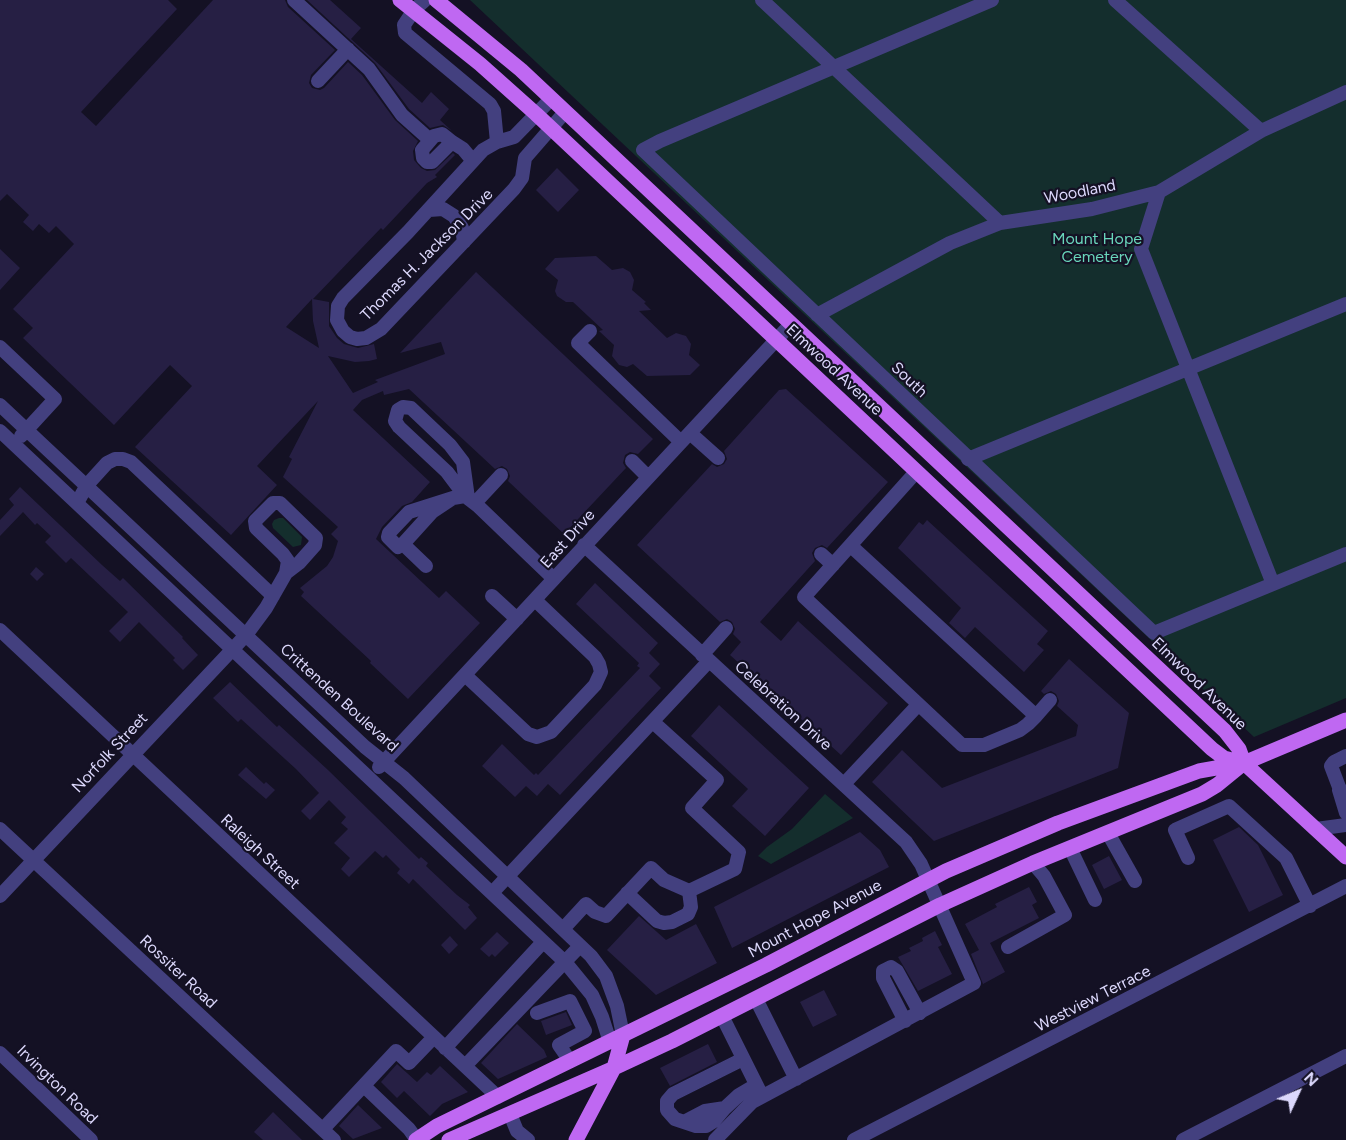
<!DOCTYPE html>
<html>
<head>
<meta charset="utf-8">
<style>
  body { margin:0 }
  #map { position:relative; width:1346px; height:1140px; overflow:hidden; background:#141124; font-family:Figtree,sans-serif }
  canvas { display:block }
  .north { position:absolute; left:1268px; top:1062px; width:60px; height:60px; -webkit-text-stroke:4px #141124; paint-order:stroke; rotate:46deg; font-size:16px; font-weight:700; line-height:24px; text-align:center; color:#dcd8fc }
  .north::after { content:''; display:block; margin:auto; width:21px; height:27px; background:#dcd8fc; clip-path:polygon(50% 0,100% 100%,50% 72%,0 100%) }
</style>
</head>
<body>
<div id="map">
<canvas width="1346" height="1140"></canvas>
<div class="north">N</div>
</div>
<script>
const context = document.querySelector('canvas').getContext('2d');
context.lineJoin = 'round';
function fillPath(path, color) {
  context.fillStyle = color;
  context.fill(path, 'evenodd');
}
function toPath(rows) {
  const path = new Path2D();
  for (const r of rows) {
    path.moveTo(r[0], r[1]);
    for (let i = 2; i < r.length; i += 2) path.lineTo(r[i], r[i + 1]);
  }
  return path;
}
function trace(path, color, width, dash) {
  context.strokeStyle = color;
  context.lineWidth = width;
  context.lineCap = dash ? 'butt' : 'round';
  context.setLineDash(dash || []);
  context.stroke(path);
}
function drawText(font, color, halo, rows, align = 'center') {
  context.font = font + ' Figtree,sans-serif';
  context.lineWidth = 4.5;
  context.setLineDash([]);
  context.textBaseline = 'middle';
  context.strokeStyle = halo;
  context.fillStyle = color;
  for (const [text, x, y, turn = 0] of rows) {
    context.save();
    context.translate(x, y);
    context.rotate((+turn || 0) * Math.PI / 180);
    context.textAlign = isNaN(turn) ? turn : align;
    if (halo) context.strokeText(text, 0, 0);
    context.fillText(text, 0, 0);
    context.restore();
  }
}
const green = toPath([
  [470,0,1346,0,1346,698,1254,737],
  [279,518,283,518,302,537,301,545,293,547,273,528,272,524,274,520],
  [825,794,853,818,771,864,758,856,767,847,792,829]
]);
const building = toPath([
  [0,0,168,0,177,9,81,112,96,126,213,0,285,0,288,7,335,50,311,75,309,83,312,88,320,90,324,88,348,62,362,75,395,120,418,141,413,151,414,160,421,168,427,171,435,170,453,153,455,155,435,175,437,177,427,183,383,230,381,228,313,299,329,302,329,326,337,338,344,344,358,348,374,344,377,359,369,361,355,362,328,356,353,393,378,382,375,380,445,354,441,342,400,353,476,272,653,439,638,454,630,452,625,455,623,463,626,468,564,534,508,481,510,476,507,469,502,466,495,469,409,389,384,395,383,391,362,400,353,410,430,482,412,502,402,506,382,527,376,539,439,598,446,591,480,623,408,699,370,663,371,661,301,596,304,592,300,588,327,566,333,557,338,541,331,534,338,527,283,477,292,459,289,457,318,401,257,466,277,485,231,535,135,447,192,386,170,365,114,425,23,338,33,328,13,309,74,244,56,226,49,233,39,224,33,231,23,222,29,215,7,194,0,201],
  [312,299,313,321,319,348,286,327],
  [307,0,330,0,361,28,351,39,422,103,431,92,449,109,440,120,452,131,443,125,430,128,409,109,375,63],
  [557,168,579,190,558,212,536,190],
  [0,249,20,268,0,290],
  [596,256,612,270,623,268,630,272,634,280,632,290,646,302,644,303,651,310,639,311,667,338,676,333,686,336,691,344,689,355,700,365,690,375,647,376,633,364,627,367,619,365,612,356,614,345,599,331,603,330,573,302,566,302,557,296,555,291,558,280,545,269,555,258],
  [786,389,888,482,827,548,822,545,815,548,812,553,815,561,760,622,781,641,798,621,888,703,841,755,730,655,741,642,733,634,735,629,732,622,727,619,720,622,637,545,712,464,717,467,724,464,727,459,724,451,779,390],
  [20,487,102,565,120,581,123,578,183,637,182,638,198,655,183,670,173,660,175,658,139,622,120,642,109,631,128,612,71,558,66,563,45,542,51,536,37,523,35,525,23,512,0,536,0,520,14,505,9,499],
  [927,520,1048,631,1037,644,1044,650,1024,672,975,627,965,638,949,623,961,608,898,548,919,522,923,525],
  [36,567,44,574,37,581,30,574],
  [595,583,658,643,649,653,660,664,649,676,661,688,560,795,548,784,537,796,526,786,515,797,482,766,502,744,534,775,536,773,538,775,640,668,637,666,639,663,576,604],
  [1069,659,1129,713,1118,768,934,841,872,782,902,750,942,788,1076,736,1078,725,1057,706,1059,701,1056,694,1051,691,1044,694,1041,691],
  [230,682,277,727,279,725,328,770,419,859,421,857,428,863,426,866,457,895,470,905,468,907,477,918,465,930,413,879,409,884,397,873,400,869,386,855,383,858,375,851,349,877,341,869,350,858,334,843,348,829,341,823,346,817,329,800,310,820,301,811,319,793,296,769,241,719,238,722,213,698],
  [719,705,809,788,765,836,732,806,748,789,691,736],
  [246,767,264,784,266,782,275,790,266,799,238,775],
  [1239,827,1258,845,1283,895,1249,912,1213,840],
  [860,832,880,850,889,867,732,948,714,907],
  [1109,856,1122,880,1104,889,1092,865],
  [1029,887,1037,902,1032,905,1039,918,990,943,1005,972,983,984,971,954,979,950,965,924,997,907,995,904],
  [639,916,666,940,696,924,717,963,656,995,607,950],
  [935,931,942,945,938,947,952,974,918,991,898,957,911,951,909,948,923,941,922,938],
  [497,932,509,943,495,957,492,954,489,957,480,949],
  [450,936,458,945,449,954,441,945],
  [824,990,837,1015,813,1027,800,1002],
  [566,1012,572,1025,546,1035,541,1021],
  [517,1024,544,1050,547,1057,498,1079,481,1063],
  [708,1044,717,1062,670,1086,660,1068],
  [397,1064,417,1082,427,1072,431,1075,440,1066,468,1092,442,1104,430,1116,404,1091,397,1098,381,1082],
  [358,1105,382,1128,353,1139,339,1126],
  [273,1112,302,1140,263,1140,254,1132]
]);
const minor = toPath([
  [294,0,369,69,402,115,430,140],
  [425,0,414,10,404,25,405,33,490,104,494,111,497,142],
  [762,0,1000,223],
  [992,0,660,141,643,150,1154,633,1346,554],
  [1115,0,1261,131],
  [318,81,348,49],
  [551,99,514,137,497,142,483,150,408,232,343,298,338,306,337,320,343,331,350,337,357,339,366,338,381,329,514,189,522,178,525,158,565,112],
  [452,142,442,134,434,136,422,150,423,158,427,162,432,162,452,142,463,149,473,161],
  [1159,192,1141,249,1273,584],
  [429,210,443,209,454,216,462,228,464,242],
  [817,315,950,243,1000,223,1092,209,1159,192,1261,131,1346,92],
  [590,331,578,343,681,442],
  [0,347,55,399,21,436],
  [0,405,365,747,404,778,591,956,606,976,617,1006,623,1035],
  [0,431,565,962,592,995,602,1017,610,1042],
  [690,433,718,458],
  [968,459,1346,304],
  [632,461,648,477],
  [465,496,447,472,399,427,395,421,398,410,403,407,411,408,450,445,463,462,468,498],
  [453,498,432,512,403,544,398,547,388,537,389,533,409,512,453,498,465,496,478,506,554,579],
  [77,503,87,485,107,463,115,459,123,459,131,462,273,596],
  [475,503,501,475],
  [403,544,426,566],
  [584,545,906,842,921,864,974,983,752,1102,715,1140],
  [851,546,1036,716,1028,724,1020,730,984,745,962,745,804,597,916,472],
  [821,554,833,565],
  [492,596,517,619],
  [0,630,498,1097],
  [702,655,726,628],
  [465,675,528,734,537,737,551,732,595,685,601,672,599,664,595,657,535,600],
  [1036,716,1050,700],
  [1346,756,1334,762,1331,766,1339,787,1346,798],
  [379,767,791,324],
  [844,784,918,705],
  [1339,790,1346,813],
  [0,829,334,1140],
  [1316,829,1346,825],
  [1108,833,1135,881],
  [1070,848,1095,900],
  [1188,858,1175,830,1229,806,1286,858,1310,906],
  [492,893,709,661],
  [627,893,657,921,664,923,672,922,688,914,691,907,689,891],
  [0,896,246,635,266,608,286,573,299,563,315,545,316,538,280,503,273,503,255,521,256,528,283,554,288,561,286,573],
  [563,929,586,904,595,912,606,916,651,868,664,880,689,891,735,869,739,852,692,808,717,780,653,722],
  [1008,947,1065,915,1044,876,1033,863],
  [756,999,796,1079],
  [537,1013,570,1001,585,1031,559,1045,570,1061],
  [722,1016,760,1092],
  [905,1021,883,978,883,971,891,967,897,971,920,1013],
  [445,1048,543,942],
  [0,1053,91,1140],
  [743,1059,673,1094,667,1101,667,1110,675,1119,684,1122,705,1111,725,1108,739,1095,756,1085],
  [465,1066,580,946],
  [364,1086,409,1129,417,1140],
  [510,1114,517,1131,528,1140],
  [684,1122,696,1126,706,1126,714,1121,725,1108],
  [323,1129,396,1051,409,1063,434,1037],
  [854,1140,1346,886],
  [1183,1140,1346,1056]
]);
const major = toPath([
  [400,0,480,64,536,114,1212,749,1224,758,1244,763],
  [436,0,521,70,1225,731,1239,749,1244,763,1346,857],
  [416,1140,437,1126,766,965,946,871,1058,823,1199,771,1244,763,1346,720],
  [449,1140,614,1068,672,1041,940,905,1033,863,1202,794,1217,785,1244,763],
  [576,1140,614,1068,623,1035]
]);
const streetNames = [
  ["Woodland",1080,192,-11],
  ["Thomas H. Jackson Drive",427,255,-45],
  ["Elmwood Avenue",834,370,43],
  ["South",909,380,44],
  ["East Drive",568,539,-48],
  ["Elmwood Avenue",1199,684,44],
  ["Crittenden Boulevard",339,698,42],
  ["Celebration Drive",783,706,42],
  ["Norfolk Street",110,753,-47],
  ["Raleigh Street",260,852,43],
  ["Mount Hope Avenue",815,919,-28],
  ["Rossiter Road",178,972,43],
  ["Westview Terrace",1093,999,-27],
  ["Irvington Road",57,1085,44]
];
const parkNames = [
  ["Mount Hope",1097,239],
  ["Cemetery",1097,257]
];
fillPath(green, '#142e2d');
fillPath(building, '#261f44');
trace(minor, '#43407f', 14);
trace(major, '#bf68f2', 15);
drawText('16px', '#dcd8fc', '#141124', streetNames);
drawText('16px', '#69d6bb', '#141124', parkNames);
</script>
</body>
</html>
